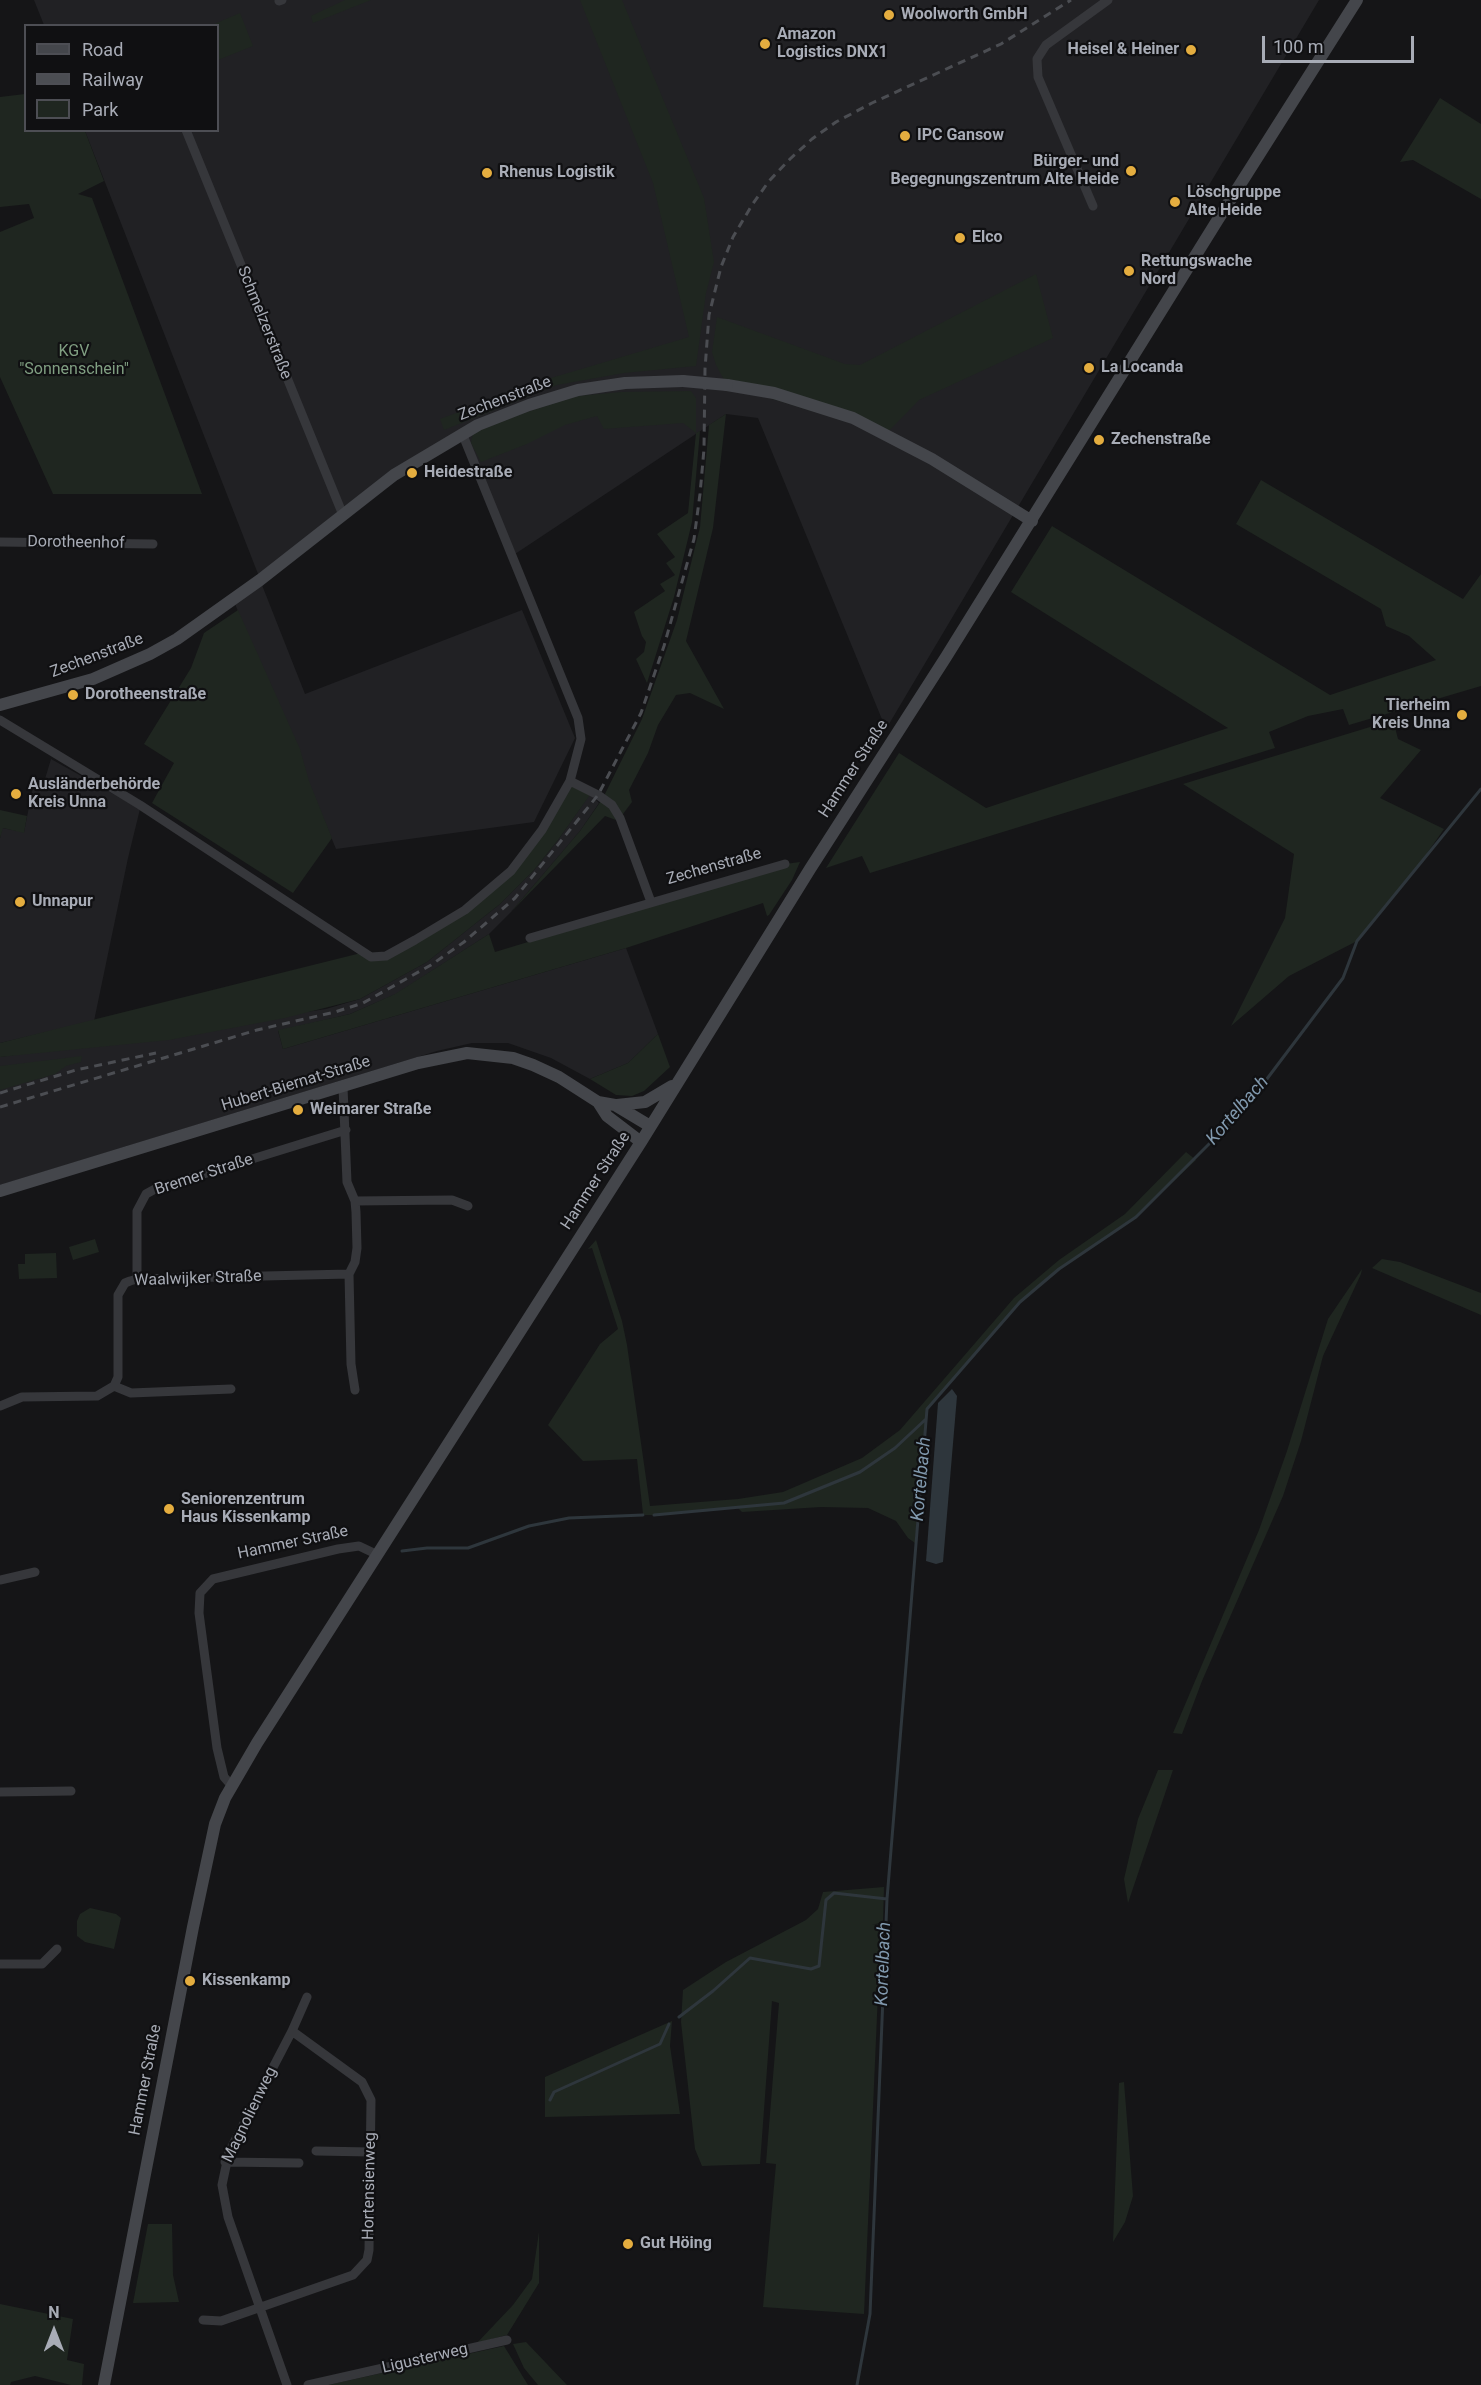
<!DOCTYPE html>
<html>
<head>
<meta charset="utf-8">
<style>
  body { margin:0 }
  #map { position:relative; width:1481px; height:2385px; overflow:hidden; background:#151517; font-family:Roboto,sans-serif }
  canvas { display:block }
  .legend { position:absolute; left:24px; top:24px; width:195px; height:108px; box-sizing:border-box; background:#101012; border:2px solid #4d4e54; margin:0; padding:8px 10px; list-style:none; font-size:18px; color:#a8acb6 }
  .legend li { display:flex; align-items:center; gap:12px; height:30px }
  .legend b { width:30px; border:2px solid #4d4e54 }
  .north { position:absolute; left:24px; top:2301px; width:60px; height:60px; -webkit-text-stroke:4px #101012; paint-order:stroke; rotate:0deg; font-size:16px; font-weight:700; line-height:24px; text-align:center; color:#a8acb6 }
  .north::after { content:''; display:block; margin:auto; width:21px; height:27px; background:#a8acb6; clip-path:polygon(50% 0,100% 100%,50% 72%,0 100%) }
  .scale { position:absolute; left:1262px; top:36px; width:152px; height:27px; box-sizing:border-box; border:3px solid #a8acb6; border-top:0; padding-left:8px; font-size:18px; line-height:21px; white-space:nowrap; color:#a8acb6; -webkit-text-stroke:4px #101012; paint-order:stroke }
</style>
</head>
<body>
<div id="map">
<canvas width="1481" height="2385"></canvas>
<ul class="legend">
<li><b style="height:8px;background:#44464b"></b>Road</li>
<li><b style="height:8px;background:#4b4d52"></b>Railway</li>
<li><b style="height:16px;background:#1f2620"></b>Park</li>
</ul>
<div class="north">N</div>
<div class="scale">100 m</div>
</div>
<script>
const context = document.querySelector('canvas').getContext('2d');
context.lineJoin = 'round';
function fillPath(path, color) {
  context.fillStyle = color;
  context.fill(path, 'evenodd');
}
function toPath(rows) {
  const path = new Path2D();
  for (const r of rows) {
    path.moveTo(r[0], r[1]);
    for (let i = 2; i < r.length; i += 2) path.lineTo(r[i], r[i + 1]);
  }
  return path;
}
function trace(path, color, width, dash) {
  context.strokeStyle = color;
  context.lineWidth = width;
  context.lineCap = dash ? 'butt' : 'round';
  context.setLineDash(dash || []);
  context.stroke(path);
}
function drawText(font, color, halo, rows, align = 'center') {
  context.font = font + ' Roboto,sans-serif';
  context.lineWidth = 4.5;
  context.setLineDash([]);
  context.textBaseline = 'middle';
  context.strokeStyle = halo;
  context.fillStyle = color;
  for (const [text, x, y, turn = 0] of rows) {
    context.save();
    context.translate(x, y);
    context.rotate((+turn || 0) * Math.PI / 180);
    context.textAlign = isNaN(turn) ? turn : align;
    if (halo) context.strokeText(text, 0, 0);
    context.fillText(text, 0, 0);
    context.restore();
  }
}
const built = toPath([
  [34,0,1319,0,886,729,758,418,726,414,512,556,462,433,260,580,305,694,522,610,575,738,534,822,336,849,233,599,260,579,85,131,218,130,218,26,44,25],
  [51,759,140,809,128,858,94,1021,0,1043,0,838,2,828,24,832,33,787,42,789],
  [590,794,599,803,580,831,511,912,489,934,396,994,350,1014,278,1031,283,1049,626,948,658,1034,628,1063,590,1079,551,1058,508,1043,472,1043,437,1051,0,1185,0,1057,326,1009,360,999,427,962,500,904,534,870,558,840]
]);
const green = toPath([
  [345,0,371,0,313,23,311,16],
  [580,0,622,0,704,198,714,262,706,293,696,366,624,373,557,385,444,430,440,419,551,378,689,337,653,183],
  [240,13,253,46,218,60,218,26,212,25],
  [25,94,26,130,85,131,104,181,78,194,92,198,202,494,53,494,0,377,0,232,34,218,29,204,0,207,0,97],
  [1440,98,1481,124,1481,199,1413,160,1400,162],
  [1036,274,1053,338,919,400,886,434,727,385,716,365,712,352,717,317,845,364,860,365],
  [691,391,696,398,696,433,700,431,692,522,674,597,647,683,636,659,644,652,646,642,642,636,634,612,665,591,660,584,675,575,666,563,675,557,657,534,688,513,696,433,683,423,604,429,597,416,565,425,527,444,481,462,471,443,473,433,527,412,578,396,621,392],
  [726,414,713,528,686,641,724,709,690,693,676,695,658,725,648,753,629,790,632,802,620,818,616,820,605,816,511,912,580,831,603,798,642,719,677,620,700,527,709,425],
  [1261,480,1463,599,1481,574,1481,686,1349,725,1343,709,1308,716,1269,732,1275,748,870,873,862,856,826,868,899,753,986,808,1228,728,1011,592,1052,526,1330,695,1436,660,1409,636,1386,626,1381,609,1236,524],
  [238,610,300,749,309,781,332,838,293,893,152,803,174,763,144,744,191,668,204,633],
  [1393,720,1398,739,1421,750,1380,798,1444,829,1416,869,1357,941,1289,976,1231,1026,1285,918,1294,854,1183,784],
  [570,781,592,792,558,840,534,870,500,904,427,962,360,999,285,1018,169,1040,0,1057,0,1043,32,1035,357,954,365,953,386,956,465,910,511,871],
  [0,810,27,816,24,833,3,828,0,838],
  [800,862,792,880,769,915,767,916,763,903,626,948,283,1049,278,1030,350,1014,395,994,489,934,495,952,785,864],
  [658,1034,670,1067,644,1091,632,1096,616,1095,590,1079,628,1063],
  [82,1056,81,1062,66,1066,55,1074,0,1090,0,1066],
  [1186,1152,1196,1160,1136,1217,1059,1269,1020,1302,927,1409,915,1543,908,1538,896,1521,868,1508,821,1507,742,1512,738,1508,654,1515,643,1515,645,1515,643,1514,637,1459,583,1461,548,1425,600,1344,618,1329,592,1248,588,1249,596,1240,622,1321,627,1345,650,1506,738,1499,783,1492,862,1458,900,1430,1014,1298,1059,1260,1125,1214],
  [95,1239,99,1252,73,1260,69,1247],
  [56,1253,57,1278,19,1279,18,1264,25,1264,25,1254],
  [1382,1259,1400,1262,1481,1293,1481,1315,1372,1268],
  [1362,1269,1361,1274,1323,1356,1301,1441,1283,1496,1202,1681,1182,1734,1173,1733,1259,1530,1287,1451,1328,1319],
  [1158,1770,1173,1770,1128,1903,1124,1879,1138,1819],
  [884,1887,883,1922,872,1925,881,1924,864,2314,763,2307,776,2164,766,2163,779,2003,772,2001,760,2164,702,2166,695,2149,691,2113,681,2022,683,1990,726,1962,806,1920,818,1909,823,1892],
  [90,1908,116,1914,121,1918,114,1949,85,1942,77,1936,77,1921,80,1914],
  [672,2021,670,2046,680,2114,545,2117,545,2077],
  [1124,2082,1133,2196,1125,2222,1113,2242,1119,2083],
  [148,2224,172,2224,173,2275,179,2302,133,2303],
  [539,2232,539,2283,507,2335,477,2343,513,2305,532,2279],
  [0,2304,73,2319,67,2360,84,2364,82,2385,71,2385,35,2376,11,2382,10,2385,0,2385],
  [526,2342,567,2385,538,2385,524,2368,513,2344],
  [504,2346,528,2385,328,2385]
]);
const water = toPath([
  [952,1389,957,1396,943,1562,936,1564,926,1561,938,1403]
]);
const stream = toPath([
  [654,1515,784,1503,860,1472,895,1448,926,1419],
  [402,1551,427,1548,468,1548,529,1526,569,1518,643,1515],
  [679,2017,713,1991,750,1958,811,1969,819,1966,826,1900,834,1893,887,1899],
  [550,2100,554,2092,660,2044,669,2024],
  [857,2385,870,2314,887,1899,927,1409,1020,1302,1059,1269,1136,1217,1245,1108,1343,978,1357,941,1481,789]
]);
const street = toPath([
  [279,1,282,0],
  [186,130,343,515],
  [1093,206,1038,77,1037,59,1046,45,1108,0],
  [462,433,578,718,581,739,570,781],
  [0,542,153,544],
  [0,720,140,805,371,957,386,956,415,940,465,910,511,871,542,830,570,781,598,795,612,805,620,818,651,902],
  [530,938,785,864],
  [355,1201,452,1200,468,1206],
  [349,1274,351,1364,355,1390],
  [137,1279,137,1211,146,1194,155,1189,346,1130],
  [114,1386,131,1393,231,1389],
  [0,1406,22,1397,97,1396,114,1386,118,1377,118,1295,125,1283,130,1281,137,1279,349,1274,355,1262,357,1248,356,1212,355,1201,347,1182,343,1087],
  [0,1580,35,1572],
  [231,1785,224,1777,217,1748,199,1613,200,1593,213,1579,338,1549,359,1546,378,1555],
  [0,1792,71,1791],
  [0,1964,42,1964,57,1949],
  [316,2151,371,2152],
  [225,2162,299,2163],
  [203,2320,221,2321,353,2275,367,2260,369,2250,371,2100,362,2082,292,2031],
  [287,2385,228,2217,222,2185,229,2152,292,2031,307,1997],
  [308,2385,507,2340]
]);
const secondary = toPath([
  [727,385,774,393,853,418,932,459,1032,521],
  [0,705,93,679,150,654,177,639,260,580,394,475,478,425,529,405,578,390,625,383,683,381],
  [598,1102,607,1116,641,1142],
  [617,1105,645,1102,672,1086],
  [0,1191,418,1063,467,1053,513,1058,533,1065,559,1077,598,1102,615,1105,650,1126],
  [104,2385,193,1927,215,1824,225,1798,257,1743,641,1142,810,869,946,657,1217,221,1357,0]
]);
const rail = toPath([
  [0,1093,76,1070,156,1053],
  [0,1107,257,1030,335,1012,363,1003,431,965,464,942,515,898,598,795,641,713,664,646,694,539,700,494,704,449,705,369,709,315,721,267,733,237,752,205,769,181,790,159,812,139,836,122,872,103,1001,44,1071,0]
]);
const secondaryBridge = toPath([
  [683,381,727,385]
]);
const markers = [
  [889,15,6,"#e4ad3f"],
  [765,44,6,"#e4ad3f"],
  [1191,50,6,"#e4ad3f"],
  [905,136,6,"#e4ad3f"],
  [1131,171,6,"#e4ad3f"],
  [487,173,6,"#e4ad3f"],
  [1175,202,6,"#e4ad3f"],
  [960,238,6,"#e4ad3f"],
  [1129,271,6,"#e4ad3f"],
  [1089,368,6,"#e4ad3f"],
  [1099,440,6,"#e4ad3f"],
  [412,473,6,"#e4ad3f"],
  [73,695,6,"#e4ad3f"],
  [1462,715,6,"#e4ad3f"],
  [16,794,6,"#e4ad3f"],
  [20,902,6,"#e4ad3f"],
  [298,1110,6,"#e4ad3f"],
  [169,1509,6,"#e4ad3f"],
  [190,1981,6,"#e4ad3f"],
  [628,2244,6,"#e4ad3f"]
];
const poiNames = [
  ["Woolworth GmbH",901,15],
  ["Amazon",777,35],
  ["Logistics DNX1",777,53],
  ["Heisel & Heiner",1179,50,"right"],
  ["IPC Gansow",917,136],
  ["Bürger- und",1119,162,"right"],
  ["Begegnungszentrum Alte Heide",1119,180,"right"],
  ["Rhenus Logistik",499,173],
  ["Löschgruppe",1187,193],
  ["Alte Heide",1187,211],
  ["Elco",972,238],
  ["Rettungswache",1141,262],
  ["Nord",1141,280],
  ["La Locanda",1101,368],
  ["Zechenstraße",1111,440],
  ["Heidestraße",424,473],
  ["Dorotheenstraße",85,695],
  ["Tierheim",1450,706,"right"],
  ["Kreis Unna",1450,724,"right"],
  ["Ausländerbehörde",28,785],
  ["Kreis Unna",28,803],
  ["Unnapur",32,902],
  ["Weimarer Straße",310,1110],
  ["Seniorenzentrum",181,1500],
  ["Haus Kissenkamp",181,1518],
  ["Kissenkamp",202,1981],
  ["Gut Höing",640,2244]
];
const streetNames = [
  ["Schmelzerstraße",264,323,68],
  ["Zechenstraße",505,399,-21],
  ["Dorotheenhof",76,543,1],
  ["Zechenstraße",97,656,-21],
  ["Hammer Straße",854,769,-57],
  ["Zechenstraße",714,867,-16],
  ["Hubert-Biernat-Straße",296,1084,-17],
  ["Bremer Straße",204,1175,-18],
  ["Hammer Straße",596,1181,-57],
  ["Waalwijker Straße",198,1279,-2],
  ["Hammer Straße",293,1543,-12],
  ["Hammer Straße",146,2080,-79],
  ["Magnolienweg",250,2115,-64],
  ["Hortensienweg",370,2186,-89],
  ["Ligusterweg",425,2359,-13]
];
const parkNames = [
  ["KGV",74,352],
  ["\"Sonnenschein\"",74,370]
];
const waterNames = [
  ["Kortelbach",1238,1111,-49],
  ["Kortelbach",922,1479,-85],
  ["Kortelbach",884,1964,-88]
];
fillPath(built, '#212124');
fillPath(green, '#1f2620');
fillPath(water, '#2e363c');
trace(stream, '#2e363c', 3);
trace(street, '#36373b', 9);
trace(secondary, '#44464b', 12);
trace(rail, '#4b4d52', 3, [8, 6]);
trace(secondaryBridge, '#44464b', 12);
for (const [x, y, r, color] of markers) {
  const dot = new Path2D();
  dot.arc(x, y, r, 0, 2 * Math.PI);
  context.fillStyle = color;
  context.fill(dot);
  trace(dot, '#101012', 2);
}
drawText('bold 16px', '#a8acb6', '#101012', poiNames, 'left');
drawText('16px', '#a8acb6', '#101012', streetNames);
drawText('16px', '#809f82', '#101012', parkNames);
drawText('italic 18px', '#8199ae', '#101012', waterNames);
</script>
</body>
</html>
